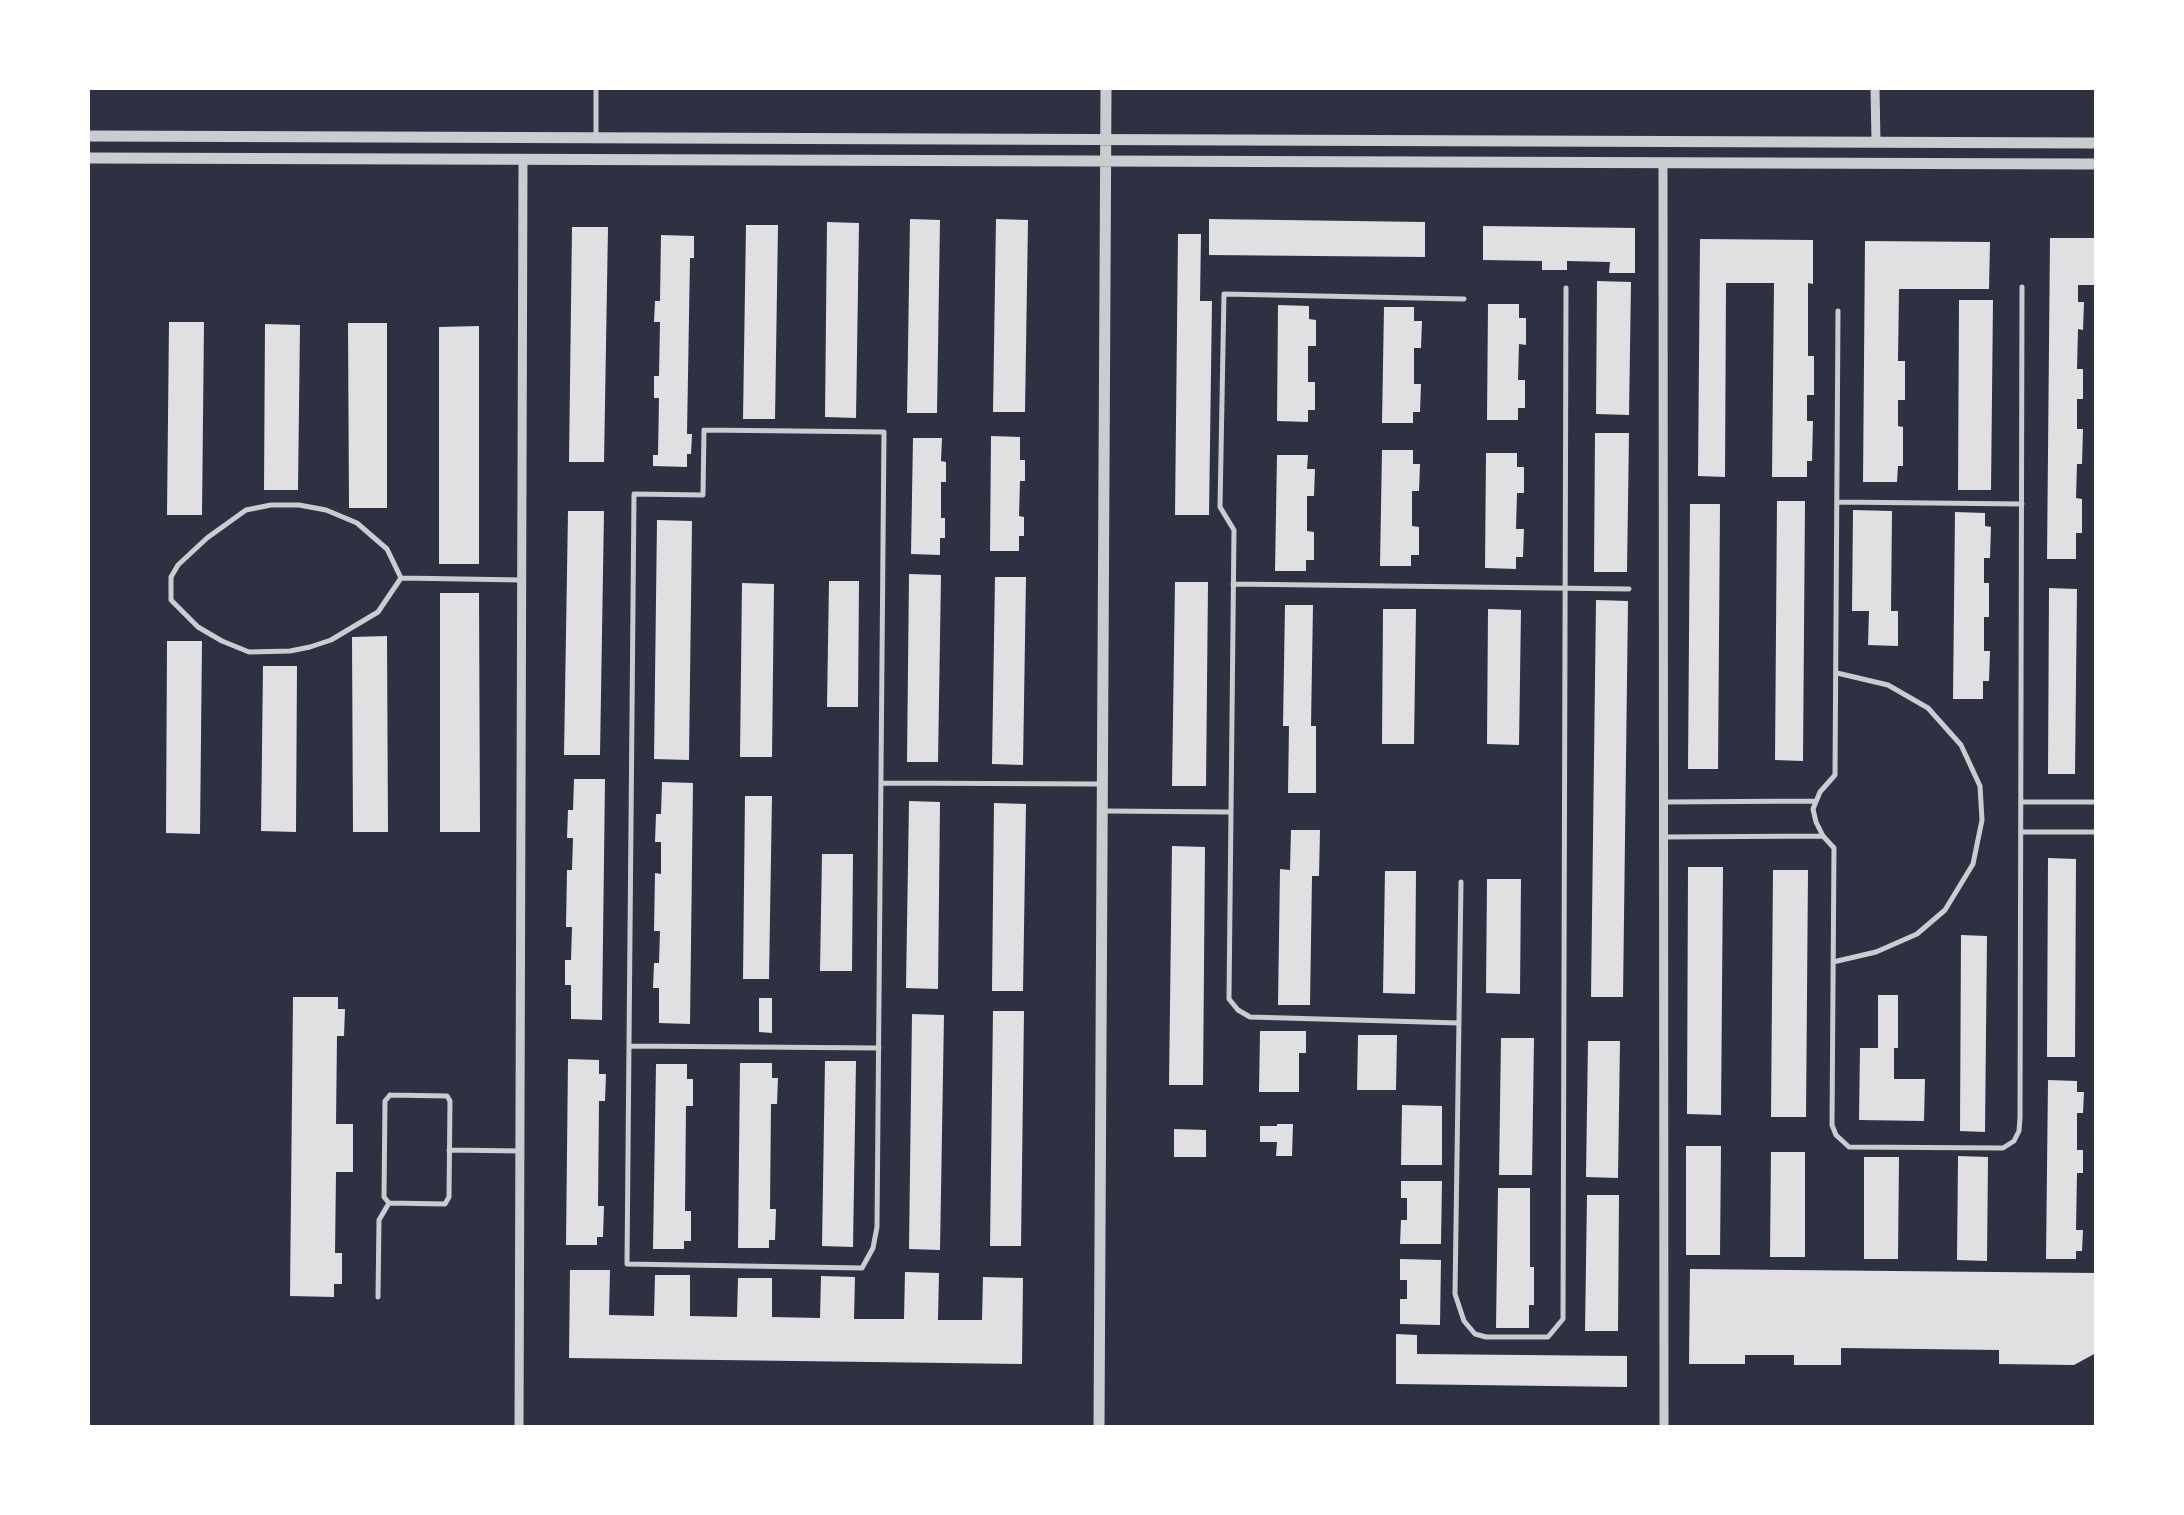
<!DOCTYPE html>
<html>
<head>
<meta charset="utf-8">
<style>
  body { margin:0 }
  #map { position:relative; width:2184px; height:1515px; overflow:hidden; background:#2d3142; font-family:Manrope,sans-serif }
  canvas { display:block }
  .frame { position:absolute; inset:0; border:90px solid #fff; pointer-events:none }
</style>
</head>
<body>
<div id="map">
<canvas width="2184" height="1515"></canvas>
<div class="frame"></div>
</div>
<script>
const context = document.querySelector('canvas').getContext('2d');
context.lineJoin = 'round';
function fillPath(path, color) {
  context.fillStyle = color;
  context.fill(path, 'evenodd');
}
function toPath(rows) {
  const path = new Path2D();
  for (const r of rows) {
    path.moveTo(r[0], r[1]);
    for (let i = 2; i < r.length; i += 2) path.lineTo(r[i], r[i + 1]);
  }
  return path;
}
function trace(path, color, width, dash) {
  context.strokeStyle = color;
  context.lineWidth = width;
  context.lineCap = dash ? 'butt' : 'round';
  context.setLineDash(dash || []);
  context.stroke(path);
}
const building = toPath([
  [910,219,940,220,937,413,907,413],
  [996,219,1028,220,1025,412,993,412],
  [1209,219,1425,222,1425,257,1209,255],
  [827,222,859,223,856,418,825,417],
  [746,225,778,225,775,419,743,419],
  [1483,226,1635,228,1635,273,1609,273,1610,262,1567,261,1567,270,1542,270,1542,261,1483,260],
  [572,227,608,227,604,462,569,462],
  [1178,234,1201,234,1200,301,1212,301,1209,515,1175,515],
  [661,235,694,236,694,258,690,258,687,434,692,434,691,454,687,454,687,467,653,466,653,455,658,455,659,398,654,398,654,376,659,376,660,322,654,322,655,301,660,301],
  [2050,238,2096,238,2096,285,2078,285,2078,302,2084,302,2083,330,2078,329,2077,369,2083,369,2083,399,2077,399,2077,429,2083,429,2082,464,2077,464,2076,498,2082,499,2082,533,2076,533,2076,559,2047,559],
  [1700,239,1813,240,1813,284,1808,283,1808,356,1814,356,1814,395,1807,395,1807,421,1813,421,1812,461,1807,461,1807,477,1772,477,1774,283,1726,283,1725,477,1698,476],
  [1865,241,1990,242,1989,289,1899,289,1898,361,1905,361,1905,400,1898,400,1898,426,1903,427,1903,466,1898,466,1897,482,1863,482],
  [1597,281,1631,282,1629,415,1596,414],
  [1959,300,1993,300,1991,490,1958,490],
  [1488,304,1519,304,1519,318,1526,318,1526,345,1519,344,1518,380,1525,380,1525,408,1518,408,1518,420,1487,420],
  [1278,305,1309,306,1309,319,1316,320,1316,346,1308,346,1308,382,1315,382,1315,410,1308,410,1308,422,1277,421],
  [1384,307,1414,307,1414,321,1422,321,1421,348,1414,348,1414,384,1421,384,1420,412,1413,412,1413,423,1382,423],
  [169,322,204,322,202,515,167,515],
  [348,323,387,323,387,508,349,508],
  [265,324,300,325,298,490,264,490],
  [479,326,479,564,439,564,439,327],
  [1595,433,1629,433,1627,572,1594,572],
  [991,436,1020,437,1020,460,1025,460,1025,481,1020,481,1019,516,1024,517,1024,536,1019,536,1019,551,990,551],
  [913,438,942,438,941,461,946,462,946,482,941,482,941,518,945,518,945,538,940,538,940,555,911,554],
  [1382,450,1413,450,1413,464,1420,464,1419,491,1412,491,1412,526,1419,527,1419,555,1411,555,1411,566,1380,566],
  [1486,453,1517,453,1517,467,1524,467,1524,493,1517,493,1516,529,1524,529,1523,557,1516,557,1516,569,1485,568],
  [1277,455,1308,455,1307,469,1315,469,1314,496,1307,496,1307,531,1314,532,1314,560,1306,560,1306,571,1275,571],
  [1777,501,1805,501,1803,761,1775,760],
  [1690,504,1720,504,1718,769,1688,769],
  [1853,510,1892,511,1891,611,1898,611,1898,646,1868,645,1869,611,1852,611],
  [568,511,604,511,600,755,564,755],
  [1955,512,1985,513,1985,526,1991,527,1990,558,1984,558,1984,583,1989,583,1989,617,1984,617,1984,651,1990,651,1989,681,1983,681,1983,699,1953,699],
  [657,520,692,521,689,760,654,759],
  [909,574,941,575,938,762,907,762],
  [995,577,1026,577,1023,765,992,764],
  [829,581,859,581,858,707,827,707],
  [1175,582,1208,582,1206,786,1172,786],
  [742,583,774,584,772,757,740,757],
  [2049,588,2077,589,2075,774,2048,774],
  [440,593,479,593,480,832,440,832],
  [1596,600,1628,601,1623,997,1591,997],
  [1285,605,1313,605,1311,726,1316,726,1316,793,1288,793,1289,726,1283,726],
  [1383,609,1416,609,1414,744,1382,744],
  [1488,609,1521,610,1519,745,1487,744],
  [387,636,388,832,353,832,352,637],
  [167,641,202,641,200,834,166,833],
  [263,666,297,666,296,832,261,831],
  [574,779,605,779,602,1020,571,1019,571,985,565,985,565,960,571,960,572,927,566,927,567,870,572,870,573,838,567,838,568,810,573,810],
  [662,782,693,783,690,1024,659,1023,659,988,653,988,654,963,659,963,660,931,654,931,655,873,661,874,661,842,655,842,656,814,661,814],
  [745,796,772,796,769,979,743,979],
  [909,801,940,802,938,989,906,988],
  [994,803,1026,804,1023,991,992,991],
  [1291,830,1320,830,1319,876,1312,876,1310,1005,1278,1005,1280,869,1290,870],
  [1172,846,1205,847,1203,1085,1169,1085],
  [822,854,853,854,852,971,820,971],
  [2048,858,2076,859,2075,1057,2047,1057],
  [1688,867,1723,867,1721,1115,1687,1114],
  [1773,870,1808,870,1806,1117,1771,1117],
  [1385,871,1416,871,1415,994,1383,993],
  [1487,879,1521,879,1520,994,1486,993],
  [1961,935,1987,936,1985,1132,1960,1131],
  [1878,995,1898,995,1898,1048,1894,1048,1894,1079,1925,1079,1924,1121,1859,1120,1860,1048,1878,1048],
  [293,997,338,997,338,1009,345,1009,344,1036,337,1036,336,1124,353,1124,353,1172,336,1172,335,1253,342,1253,342,1284,334,1284,334,1297,290,1296],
  [759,998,772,998,772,1033,759,1032],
  [993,1011,1024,1011,1021,1246,990,1246],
  [912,1014,944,1015,940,1250,909,1249],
  [1260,1031,1306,1031,1306,1053,1299,1053,1299,1092,1259,1092],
  [1358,1035,1397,1035,1396,1090,1357,1090],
  [1501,1038,1534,1038,1532,1175,1499,1175],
  [1588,1041,1620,1041,1618,1178,1586,1177],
  [568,1059,599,1060,599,1074,606,1074,605,1101,599,1101,598,1206,604,1206,603,1237,597,1237,597,1245,566,1245],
  [825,1061,856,1061,853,1247,822,1246],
  [740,1063,772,1063,772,1078,778,1078,777,1104,771,1104,770,1209,776,1209,775,1240,769,1240,769,1248,738,1248],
  [656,1064,687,1064,687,1079,693,1079,693,1106,686,1106,685,1211,691,1211,691,1241,684,1241,684,1249,653,1249],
  [2048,1080,2077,1081,2077,1092,2084,1092,2083,1113,2077,1113,2077,1150,2083,1150,2083,1173,2077,1173,2076,1230,2083,1230,2082,1251,2076,1251,2076,1259,2046,1259],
  [1402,1105,1442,1106,1442,1165,1401,1165],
  [1277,1124,1293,1124,1292,1156,1276,1156,1277,1142,1260,1142,1260,1126,1277,1126],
  [1174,1129,1206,1130,1206,1157,1174,1157],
  [1686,1146,1721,1146,1720,1255,1686,1255],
  [1771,1152,1805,1152,1805,1257,1770,1257],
  [1958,1156,1988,1157,1987,1261,1957,1260],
  [1864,1157,1899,1157,1898,1259,1864,1259],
  [1401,1181,1442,1181,1441,1244,1400,1244,1401,1220,1407,1220,1407,1198,1401,1198],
  [1498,1188,1530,1188,1530,1267,1534,1267,1534,1305,1529,1305,1529,1328,1496,1328],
  [1587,1195,1619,1195,1618,1331,1585,1331],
  [1400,1259,1441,1260,1440,1325,1400,1324,1400,1299,1407,1299,1407,1280,1400,1280],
  [1690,1269,2096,1273,2096,1353,2074,1365,1999,1364,1999,1350,1841,1348,1841,1365,1794,1365,1794,1355,1745,1355,1745,1364,1689,1364],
  [570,1270,610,1270,609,1315,654,1316,655,1275,690,1275,690,1316,737,1317,738,1278,772,1278,772,1317,820,1318,821,1276,855,1277,854,1319,904,1319,905,1272,939,1273,938,1320,982,1320,983,1277,1023,1278,1022,1364,569,1358],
  [1396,1334,1417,1335,1417,1354,1627,1356,1627,1387,1396,1384]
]);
const service = toPath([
  [596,135,596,88],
  [1838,311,1835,775,1820,792,1813,809,1816,822,1823,836,1834,848,1832,1125,1836,1135,1849,1147,2003,1148,2014,1141,2019,1131,2020,1118,2022,287],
  [704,430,884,432,877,1227,873,1248,862,1268,627,1264,634,494,703,495,704,430],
  [1837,502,2022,504],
  [271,505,299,505,326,510,357,523,387,549,401,578,378,612,331,640,310,647,290,651,249,652,222,641,198,627,171,600,171,577,178,565,207,538,246,510,271,505],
  [401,578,522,580],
  [1233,584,1629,589],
  [881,783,1099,784],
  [1664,802,1816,801],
  [2021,802,2096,802],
  [1104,811,1231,812],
  [2021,832,2096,832],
  [1664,837,1823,836],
  [1461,882,1455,1294,1464,1321,1475,1334,1486,1337,1548,1337,1563,1319,1566,288],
  [1833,962,1876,952,1917,934,1945,910,1973,864,1982,820,1980,786,1961,745,1928,708,1888,685,1837,673],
  [1459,1023,1250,1017,1238,1010,1229,999,1234,530,1220,507,1224,294,1464,299],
  [629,1046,879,1048],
  [390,1095,447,1096,450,1101,449,1197,445,1204,389,1203,384,1197,385,1101,390,1095],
  [449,1150,520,1151],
  [378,1297,379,1220,389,1203]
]);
const minor = toPath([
  [1875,88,1876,142],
  [1663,163,1664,1428],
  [519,1428,523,159]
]);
const tertiary = toPath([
  [88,136,2096,143],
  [88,158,2096,164],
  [1099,1428,1106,88]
]);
fillPath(building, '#e0e0e3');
trace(service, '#caccd0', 5);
trace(minor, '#caccd0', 9);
trace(tertiary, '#caccd0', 11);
</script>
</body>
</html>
